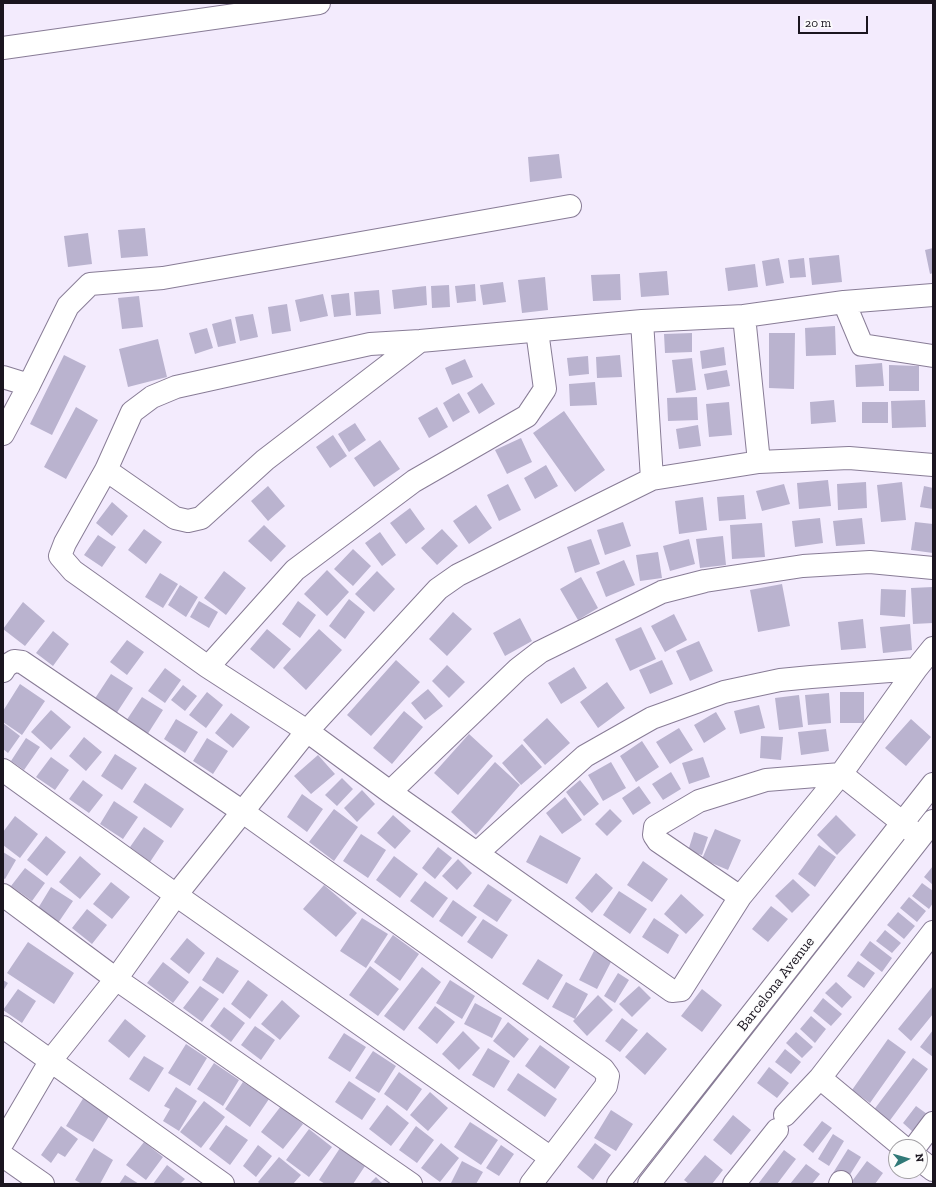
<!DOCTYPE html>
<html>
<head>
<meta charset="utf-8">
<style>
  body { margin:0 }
  #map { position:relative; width:936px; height:1187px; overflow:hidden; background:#f3ebfd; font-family:"Zilla Slab",serif }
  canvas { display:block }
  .frame { position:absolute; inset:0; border:4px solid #1a151f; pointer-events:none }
  .north { position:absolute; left:888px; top:1139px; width:40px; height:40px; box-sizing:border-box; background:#fcfcfc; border:1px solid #a2a0a4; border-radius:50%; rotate:84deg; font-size:11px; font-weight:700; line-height:16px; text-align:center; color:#1a151f }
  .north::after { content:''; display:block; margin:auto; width:14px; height:18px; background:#307977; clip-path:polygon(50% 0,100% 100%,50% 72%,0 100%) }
  .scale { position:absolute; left:798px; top:16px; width:70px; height:18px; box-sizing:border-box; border:2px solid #1a151f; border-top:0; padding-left:5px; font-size:12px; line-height:14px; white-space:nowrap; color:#1a151f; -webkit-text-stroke:3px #fcfcfc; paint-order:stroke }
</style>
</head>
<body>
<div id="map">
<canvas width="936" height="1187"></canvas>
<div class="frame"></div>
<div class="north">N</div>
<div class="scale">20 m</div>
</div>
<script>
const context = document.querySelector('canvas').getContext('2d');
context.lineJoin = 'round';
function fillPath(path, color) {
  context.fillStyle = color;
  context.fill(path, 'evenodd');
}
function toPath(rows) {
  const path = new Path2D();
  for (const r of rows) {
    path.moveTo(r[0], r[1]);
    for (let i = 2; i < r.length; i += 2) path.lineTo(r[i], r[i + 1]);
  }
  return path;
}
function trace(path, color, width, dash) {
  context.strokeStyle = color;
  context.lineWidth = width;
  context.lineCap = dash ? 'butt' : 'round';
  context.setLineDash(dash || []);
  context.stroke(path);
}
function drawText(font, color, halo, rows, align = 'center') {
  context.font = font + ' "Zilla Slab",serif';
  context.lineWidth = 3;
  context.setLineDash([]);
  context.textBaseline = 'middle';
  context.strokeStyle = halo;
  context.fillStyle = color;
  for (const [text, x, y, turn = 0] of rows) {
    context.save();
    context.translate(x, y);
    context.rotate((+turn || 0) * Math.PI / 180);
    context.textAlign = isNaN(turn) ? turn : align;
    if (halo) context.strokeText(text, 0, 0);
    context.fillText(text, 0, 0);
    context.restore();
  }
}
const building = toPath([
  [559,154,562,178,530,182,528,157],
  [145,228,148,256,121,258,118,230],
  [88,233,92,264,68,267,64,236],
  [933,248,933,273,930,274,925,250],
  [839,255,842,282,812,285,809,258],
  [779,258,784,283,766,286,762,261],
  [804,258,806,277,790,278,788,260],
  [755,264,758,287,728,291,725,268],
  [667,271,669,295,641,297,639,273],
  [620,274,621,300,593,301,591,275],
  [545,277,548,310,522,313,518,280],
  [503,282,506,302,483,305,480,285],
  [475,284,476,301,457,303,455,286],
  [449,285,450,307,432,308,431,286],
  [426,286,427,305,394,309,392,290],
  [379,290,381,314,356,316,354,292],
  [349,293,351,315,334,317,331,295],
  [323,294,328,316,300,322,295,300],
  [139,296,143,327,122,329,118,298],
  [287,304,291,331,272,334,268,307],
  [253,314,258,337,240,341,235,317],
  [231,319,236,343,218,347,212,324],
  [835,326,836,355,806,356,805,328],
  [207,328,213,348,195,354,189,333],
  [692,333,692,352,665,353,664,334],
  [769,333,795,333,794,389,769,388],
  [158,339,167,377,128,387,119,349],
  [724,347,726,365,702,369,700,351],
  [64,355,86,366,52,435,30,424],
  [620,355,622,377,597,378,596,357],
  [588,356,589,374,569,376,567,358],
  [692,358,696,390,676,393,672,360],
  [465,359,473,377,452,385,445,368],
  [882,363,884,386,856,387,855,365],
  [889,365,919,366,919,391,889,391],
  [727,370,730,386,707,390,704,374],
  [595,382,597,405,570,406,569,384],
  [482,383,495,404,479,414,467,393],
  [459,393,470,412,453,422,443,403],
  [697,397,698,420,668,421,667,398],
  [834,400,836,422,811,424,810,402],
  [925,400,926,427,892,428,891,401],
  [729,402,732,435,709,437,706,404],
  [862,402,888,402,888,423,862,423],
  [76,407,98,420,66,479,44,467],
  [437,407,448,427,429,438,418,418],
  [564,411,605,470,575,492,533,433],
  [355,423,366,440,349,452,338,434],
  [698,425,701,446,679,449,676,429],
  [333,435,347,456,330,468,316,447],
  [521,438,532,462,507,474,495,450],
  [380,440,400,469,374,487,354,458],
  [546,465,558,486,535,499,524,478],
  [828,480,831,506,799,509,797,483],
  [866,482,867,508,838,510,837,484],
  [902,482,906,520,881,522,877,485],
  [508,484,521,510,499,521,487,495],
  [784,484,790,504,762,511,756,491],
  [268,486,285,506,268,521,251,501],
  [924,486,933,488,933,509,920,507],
  [744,495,746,519,719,521,717,497],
  [703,497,707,530,679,534,675,501],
  [112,502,128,516,112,536,96,523],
  [476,505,492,528,469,544,453,521],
  [410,508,425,529,406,544,390,523],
  [820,518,823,543,795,547,792,521],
  [862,518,865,544,836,546,833,521],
  [623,522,631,546,605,555,597,530],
  [915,522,933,524,933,553,911,550],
  [762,523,765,557,732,559,730,525],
  [264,525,286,546,271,562,248,541],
  [144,529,162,542,146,564,128,550],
  [442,529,458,546,437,565,421,548],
  [380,532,396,555,382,566,365,543],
  [98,535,116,547,102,567,84,555],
  [723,536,726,565,700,568,696,539],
  [591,539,600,564,575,573,567,547],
  [689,539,695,564,670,571,663,546],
  [353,549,371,566,353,586,334,569],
  [658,552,662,578,640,581,636,555],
  [624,560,635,585,606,597,596,572],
  [327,570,349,592,327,616,304,594],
  [224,571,246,588,226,615,204,598],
  [377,571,395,589,374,612,355,594],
  [160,573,178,584,163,608,145,597],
  [581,577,598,608,578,620,560,589],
  [782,584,790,626,758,632,750,590],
  [180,585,198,597,186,617,168,605],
  [933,587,933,623,913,624,911,588],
  [881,589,906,590,905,617,880,615],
  [349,599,365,612,345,639,329,626],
  [199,601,218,612,209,628,190,617],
  [298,601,316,615,300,638,282,624],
  [23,602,45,621,25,646,3,629],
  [453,612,472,629,447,656,429,639],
  [674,614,687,640,665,652,651,626],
  [520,618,532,641,505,656,493,633],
  [863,619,866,648,841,650,838,622],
  [910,624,912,650,883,653,880,627],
  [641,627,656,659,630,671,615,639],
  [267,629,291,649,274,669,250,649],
  [319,629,342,650,306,690,283,668],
  [53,631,69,644,53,666,36,653],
  [127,640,144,652,127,675,110,662],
  [699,641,713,671,690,681,676,651],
  [396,660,420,682,371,736,347,715],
  [662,660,673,684,650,694,639,670],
  [447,665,465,682,449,698,432,681],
  [574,667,587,688,561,704,548,683],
  [165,668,181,680,165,703,148,691],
  [111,674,133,688,114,717,92,703],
  [607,682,625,708,598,728,580,702],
  [20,684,45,701,22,735,3,722,3,711],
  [183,685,197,696,185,711,171,700],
  [428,689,443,706,425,720,411,703],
  [207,692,223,705,206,728,189,715],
  [840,692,864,692,864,723,840,723],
  [829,693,831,723,808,725,805,695],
  [799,695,803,727,779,730,775,698],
  [142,697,163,710,147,735,126,721],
  [759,705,765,728,740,734,734,711],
  [51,710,71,727,51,750,31,732],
  [404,711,423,727,392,764,373,748],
  [716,712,726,729,704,743,694,725],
  [231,713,250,727,233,748,215,733],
  [547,718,570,743,545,765,523,740],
  [176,719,198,732,185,753,164,739],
  [911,719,931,737,906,766,885,748],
  [3,723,20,736,8,753,3,749],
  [679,728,693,750,670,764,656,742],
  [826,729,829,751,801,755,798,732],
  [469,734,493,756,458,795,434,773],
  [761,736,783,737,781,760,760,758],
  [84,737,102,752,86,771,69,756],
  [26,738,40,747,24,770,11,761],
  [207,738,228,751,213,774,193,761],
  [642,741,659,767,636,782,620,756],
  [522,744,542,767,521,785,502,763],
  [115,754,137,768,122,790,101,776],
  [318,755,335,774,311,794,294,776],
  [51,757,69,770,55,790,36,777],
  [703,757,710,777,689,784,682,763],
  [495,762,520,785,476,835,451,812],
  [611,762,626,788,603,801,588,775],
  [671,772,681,789,663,800,652,784],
  [342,778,353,789,337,806,325,795],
  [83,780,103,795,89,813,69,799],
  [580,780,599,804,584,816,566,792],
  [145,783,184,809,171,828,133,802],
  [639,786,651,803,633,815,622,798],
  [362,790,375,804,357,822,344,808],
  [302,794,323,809,307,832,287,817],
  [565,797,582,820,562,834,546,813],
  [114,801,138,817,123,839,100,824],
  [334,809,358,827,334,861,309,842],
  [610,809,622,821,607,836,595,824],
  [393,815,411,831,395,849,377,833],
  [836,815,856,835,837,855,817,835],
  [15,816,38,834,20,858,3,845,3,832],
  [144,827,164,841,150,862,130,847],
  [715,829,741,840,728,870,702,859],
  [694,832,708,837,702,855,688,851],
  [361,834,386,850,368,878,343,861],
  [540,835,581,858,567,884,526,862],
  [46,836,66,852,47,876,27,860],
  [819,845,836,857,815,887,798,874],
  [438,847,452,858,435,879,422,868],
  [3,852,16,860,5,879,3,878],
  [80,856,101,874,80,899,59,882],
  [394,856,418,874,400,898,376,880],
  [458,859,472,873,457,890,442,876],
  [643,861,668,879,652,902,627,885],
  [933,866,933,885,924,877],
  [25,868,45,883,32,901,11,886],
  [596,873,613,888,592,913,575,898],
  [793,879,810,895,792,913,775,896],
  [425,881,448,898,433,918,410,901],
  [111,882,130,897,112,919,93,904],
  [922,883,933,891,933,903,929,909,912,896],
  [488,884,512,900,497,922,473,906],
  [324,885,357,913,336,937,303,909],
  [51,887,73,901,58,923,37,910],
  [619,891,647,909,630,934,603,915],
  [681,894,704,915,686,934,664,914],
  [909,897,926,911,917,922,900,908],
  [453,900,477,917,462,937,439,921],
  [771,906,788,919,768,942,752,929],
  [87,909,107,925,92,944,72,928],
  [898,912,915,926,904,939,887,925],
  [362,918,388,934,366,968,340,951],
  [654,918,679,935,668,954,642,937],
  [483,919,508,935,492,959,467,942],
  [885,930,901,943,892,953,876,941],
  [393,935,419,954,400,981,374,962],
  [187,938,205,953,189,974,170,959],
  [870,941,892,958,882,972,860,955],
  [28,942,74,973,54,1004,7,973],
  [594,951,612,960,597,989,579,980],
  [217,957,239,971,223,994,202,980],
  [538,959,563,975,548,1000,522,984],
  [858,961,875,973,864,988,847,976],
  [163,962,189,982,173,1003,147,983],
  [370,966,399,989,378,1016,349,995],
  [422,967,441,982,404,1031,384,1016],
  [618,973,629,980,615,1003,604,996],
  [3,980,8,983,3,991],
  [248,980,268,995,250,1019,231,1004],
  [450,980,475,996,462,1019,436,1003],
  [566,982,588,994,575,1019,552,1007],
  [836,982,852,997,842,1008,825,993],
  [200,986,219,999,202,1022,183,1008],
  [639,986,651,998,632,1017,619,1004],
  [933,986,933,1014,911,1041,898,1029],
  [18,989,36,1001,22,1023,3,1010],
  [702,989,722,1005,702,1032,681,1016],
  [598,995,613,1010,587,1036,573,1021],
  [823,998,842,1014,831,1026,813,1011],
  [282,1000,300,1016,280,1040,261,1024],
  [475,1003,502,1018,492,1038,464,1024],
  [435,1006,455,1022,437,1044,418,1028],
  [224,1007,245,1023,231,1042,210,1026],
  [811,1016,826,1029,815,1043,800,1029],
  [622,1018,638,1030,620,1052,605,1041],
  [125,1019,146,1036,129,1058,108,1041],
  [508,1022,529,1039,514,1058,493,1041],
  [255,1026,275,1040,261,1060,241,1045],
  [933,1030,933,1057,920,1047],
  [463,1031,480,1048,459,1070,442,1054],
  [647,1032,667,1049,645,1075,625,1057],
  [796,1032,813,1047,802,1058,786,1043],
  [344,1033,366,1047,350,1072,328,1058],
  [888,1039,906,1052,870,1103,852,1090],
  [186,1044,207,1058,190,1086,168,1073],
  [540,1045,570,1067,555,1089,525,1066],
  [488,1048,510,1061,494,1088,472,1075],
  [785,1049,801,1062,791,1074,775,1062],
  [373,1051,396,1066,379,1093,355,1078],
  [144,1056,164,1068,149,1092,129,1079],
  [913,1058,928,1069,888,1123,873,1111],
  [214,1063,239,1080,223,1106,197,1089],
  [769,1067,789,1083,777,1098,757,1083],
  [399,1072,422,1089,407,1111,384,1094],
  [518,1073,557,1099,545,1117,507,1090],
  [349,1081,376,1099,362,1120,335,1102],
  [243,1082,269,1099,250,1127,225,1109],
  [176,1087,197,1101,179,1131,163,1121,170,1109,164,1106],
  [430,1092,448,1108,428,1131,410,1115],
  [84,1097,111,1113,93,1142,66,1126],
  [204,1101,225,1117,201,1148,180,1132],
  [387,1105,409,1123,391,1146,369,1129],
  [281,1106,303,1124,283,1149,261,1132],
  [916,1106,927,1114,913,1132,903,1123],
  [611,1110,633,1124,616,1151,594,1138],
  [733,1115,751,1130,731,1155,713,1140],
  [822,1121,832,1128,813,1153,803,1145],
  [470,1122,498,1140,481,1165,454,1147],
  [226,1125,248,1140,230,1165,209,1149],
  [61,1126,78,1139,65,1157,58,1153,51,1163,41,1155],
  [416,1126,434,1140,417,1163,399,1150],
  [309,1129,332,1147,309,1177,286,1160],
  [833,1134,844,1141,829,1166,818,1159],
  [144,1142,163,1157,146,1180,126,1165],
  [441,1143,459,1158,440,1182,421,1168],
  [595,1143,611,1155,593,1180,577,1167],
  [258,1145,272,1156,256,1177,243,1166],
  [501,1145,514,1154,499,1176,486,1168],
  [94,1148,113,1160,100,1184,82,1184,75,1180],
  [340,1148,365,1166,353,1184,325,1184,319,1180],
  [848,1149,861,1157,846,1181,833,1173],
  [784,1150,796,1159,777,1184,758,1184],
  [705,1155,723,1170,712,1184,689,1184,684,1180],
  [279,1157,301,1175,293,1184,260,1184,258,1182],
  [462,1161,483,1172,476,1184,453,1184,451,1183],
  [867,1161,883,1173,875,1184,850,1184],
  [806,1164,820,1174,812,1184,790,1184],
  [167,1165,185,1179,180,1184,153,1184],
  [125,1175,139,1184,119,1184],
  [376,1177,383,1184,369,1184]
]);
const street = toPath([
  [3,48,319,3],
  [844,302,862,345,933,356],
  [642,321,744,316],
  [3,377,29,385],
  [3,434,29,385,68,306,90,284,163,278,570,206],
  [759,462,744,316,844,302,933,295],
  [106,470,175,518,188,521,201,518,265,460,420,341],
  [652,479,642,321,420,341,370,344,176,387,152,397,132,412,106,470,65,543,60,556,73,571,208,667,307,731,390,792,672,991,681,990,740,897,841,774,916,669,933,648],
  [208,667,295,570,414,481,527,416,545,389,537,331],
  [3,671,6,666,14,661,22,662,243,812,603,1069,608,1076,606,1086,531,1184],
  [3,770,176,895,551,1158],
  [390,792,518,669,540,652,662,592,705,581,803,566,870,562,933,568],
  [477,853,585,756,652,718,724,692,780,680,811,677,916,669],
  [3,895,116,979,411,1184],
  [740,897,658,841,654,835,655,827,699,801,766,780,841,774,903,823,917,836],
  [3,1027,223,1184],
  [820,1078,903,1147],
  [785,1115,820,1078,933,932],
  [3,1142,51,1060,116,979,176,895,307,731,438,589,458,575,652,479,759,462,849,458,933,465],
  [915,1147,933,1123],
  [3,1156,43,1184],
  [920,1160,933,1170],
  [734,1184,777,1130],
  [840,1184,841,1182]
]);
const secondary = toPath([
  [618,1184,933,784],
  [649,1184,933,821]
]);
const streetNames = [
  ["Barcelona Avenue",776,984,-52]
];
fillPath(building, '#bab3cf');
trace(street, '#887c96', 24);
trace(secondary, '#887c96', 24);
trace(street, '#fff', 22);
trace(secondary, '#fff', 22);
drawText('15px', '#1a151f', '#fcfcfc', streetNames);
</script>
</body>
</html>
